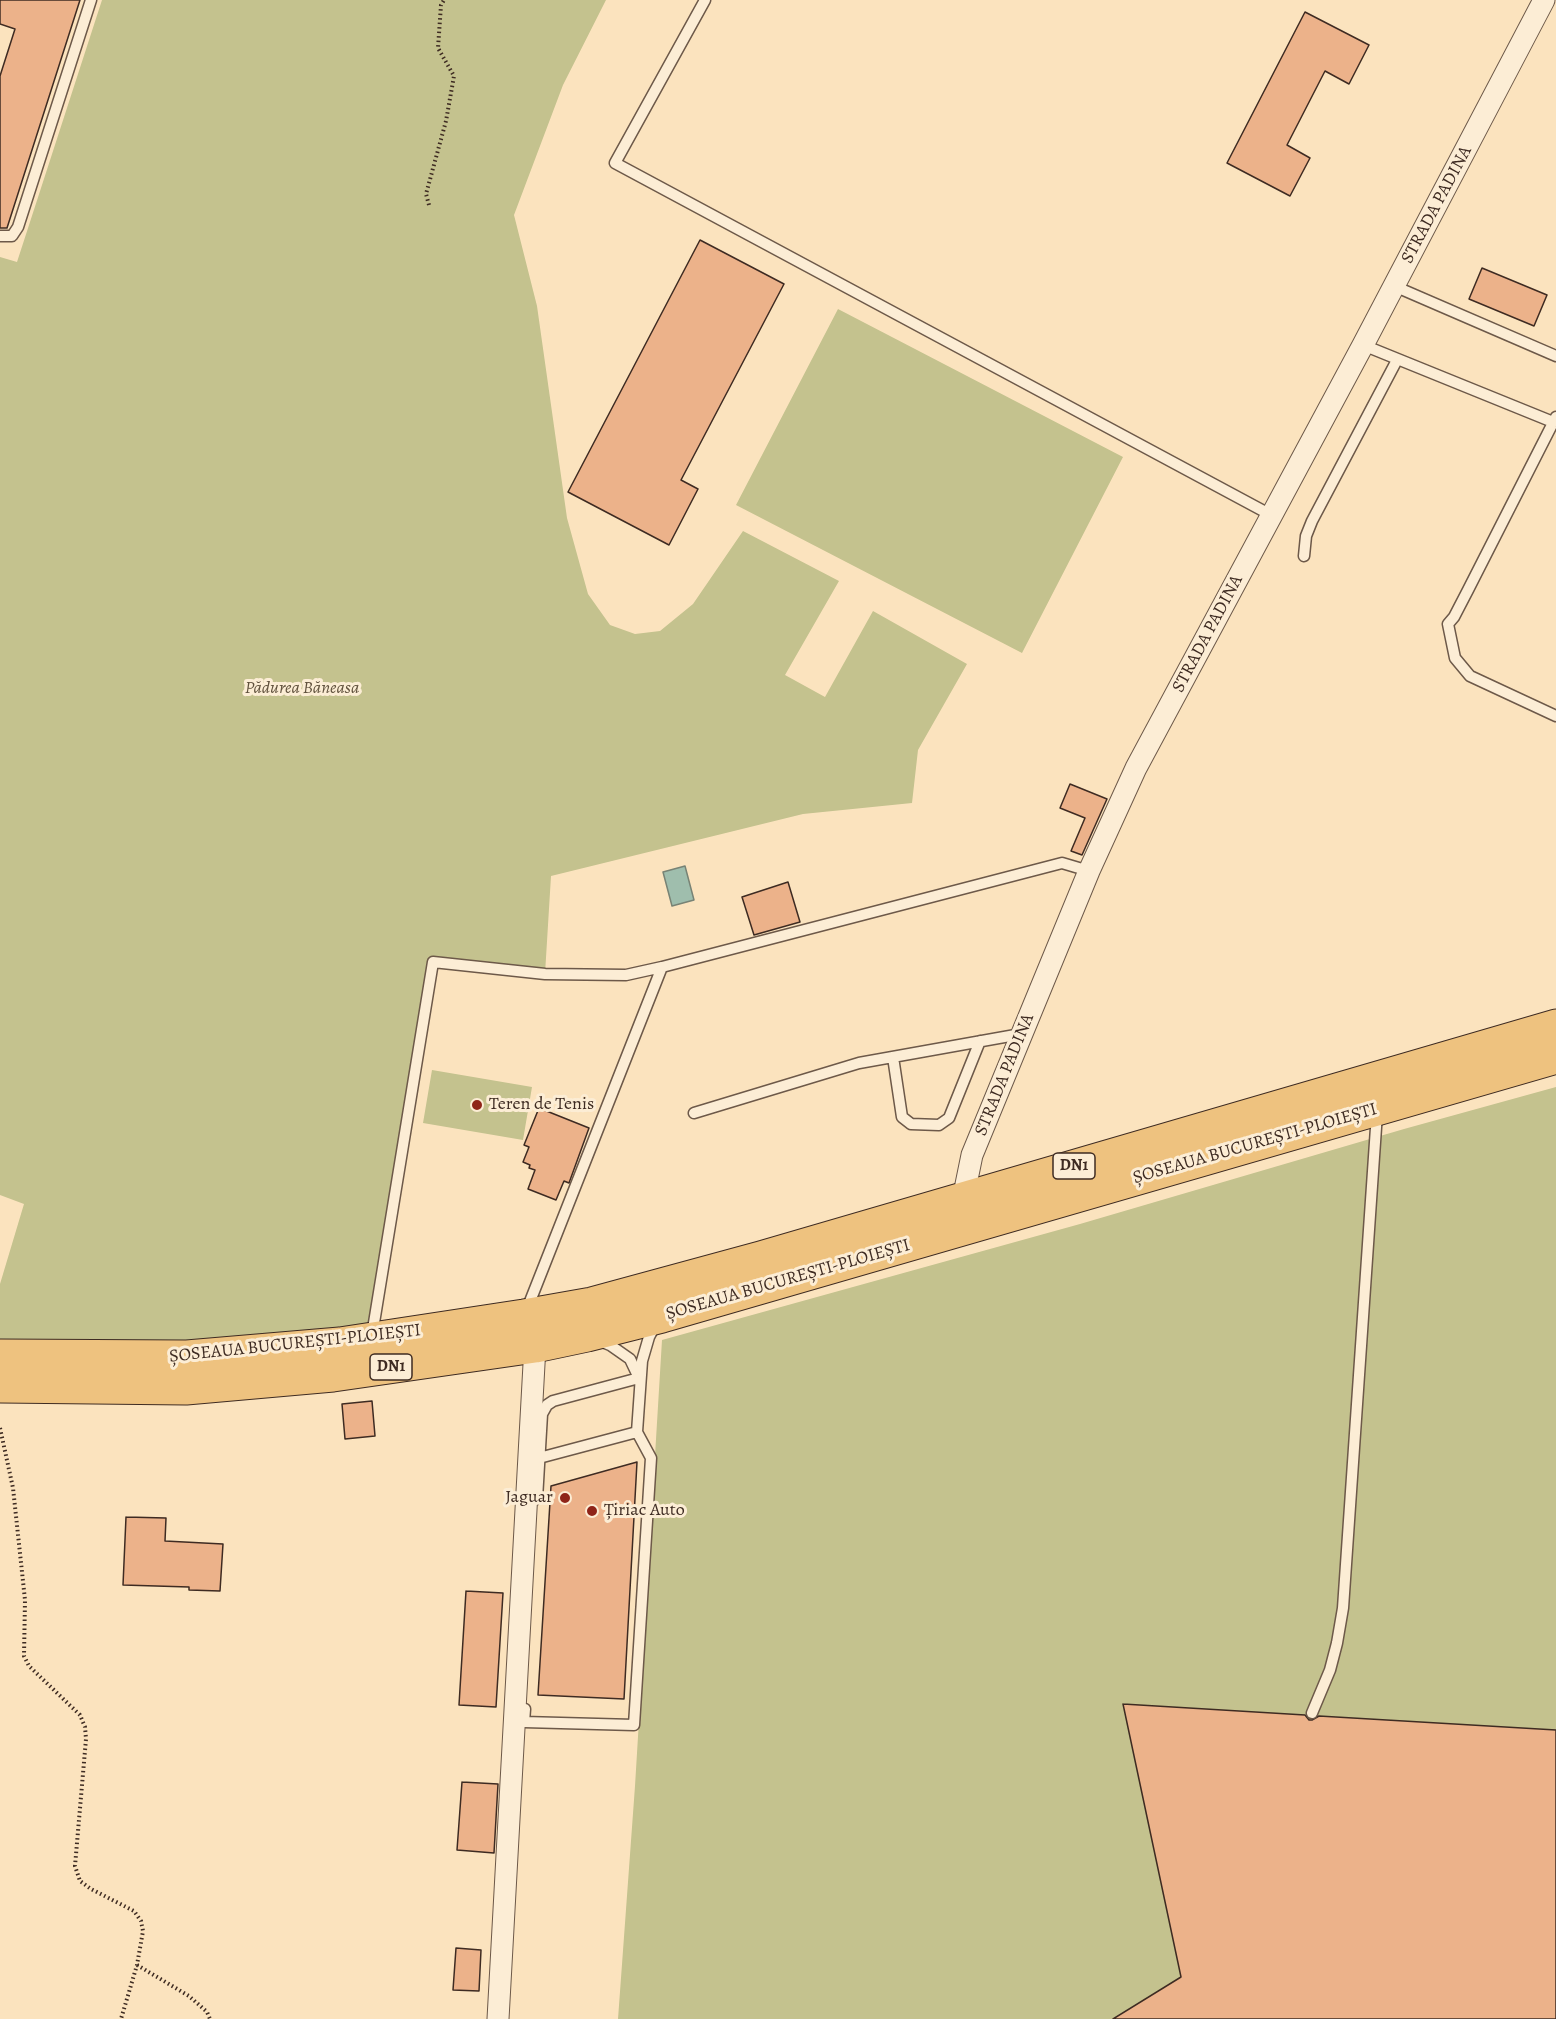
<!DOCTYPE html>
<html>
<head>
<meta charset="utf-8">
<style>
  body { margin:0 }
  canvas { display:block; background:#fbe3be }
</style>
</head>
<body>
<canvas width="1556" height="2019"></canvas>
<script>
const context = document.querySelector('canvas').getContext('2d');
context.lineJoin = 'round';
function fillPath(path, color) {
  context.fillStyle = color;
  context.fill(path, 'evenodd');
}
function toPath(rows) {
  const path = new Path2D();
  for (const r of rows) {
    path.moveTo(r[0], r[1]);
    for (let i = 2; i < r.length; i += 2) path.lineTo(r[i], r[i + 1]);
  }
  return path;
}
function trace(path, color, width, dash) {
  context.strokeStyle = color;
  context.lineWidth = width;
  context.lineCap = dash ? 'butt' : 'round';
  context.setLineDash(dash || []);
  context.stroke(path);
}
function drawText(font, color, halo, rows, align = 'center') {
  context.font = font + ' Alegreya,serif';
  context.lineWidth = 6;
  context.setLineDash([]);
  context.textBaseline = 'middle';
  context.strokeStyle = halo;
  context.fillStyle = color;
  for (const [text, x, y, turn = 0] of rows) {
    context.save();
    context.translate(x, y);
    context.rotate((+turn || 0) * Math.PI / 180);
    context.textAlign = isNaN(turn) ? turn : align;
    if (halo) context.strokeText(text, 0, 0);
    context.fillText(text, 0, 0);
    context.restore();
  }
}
const green = toPath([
  [102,0,606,0,563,85,514,215,537,306,567,518,588,594,610,625,635,634,660,631,693,604,743,531,839,581,785,675,825,697,873,611,967,664,918,750,912,803,803,814,551,876,545,974,433,962,371,1340,0,1356,0,1284,24,1204,0,1195,0,257,17,262],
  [838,309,1123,457,1022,653,736,505],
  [432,1070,532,1087,523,1140,423,1123],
  [1556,1087,1556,2019,618,2019,635,1786,662,1340,1080,1224,1404,1129]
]);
const water = toPath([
  [685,866,694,900,672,906,663,872,685,866]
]);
const building = toPath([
  [0,0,80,0,7,228,0,228,0,76,15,29,0,24,0,0],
  [1305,12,1369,45,1349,84,1325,71,1287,145,1310,158,1290,196,1227,163,1305,12],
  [700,240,784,284,681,480,698,489,669,545,568,492,700,240],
  [1482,268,1547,295,1534,326,1469,299,1482,268],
  [1070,784,1107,799,1082,855,1071,851,1085,818,1060,808,1070,784],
  [788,882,800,922,754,935,742,897,788,882],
  [539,1108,589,1128,569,1183,564,1181,556,1200,528,1189,535,1170,529,1168,530,1165,523,1162,529,1147,524,1145,539,1108],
  [372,1401,375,1436,345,1439,342,1404,372,1401],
  [637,1462,624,1699,538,1695,551,1486,637,1462],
  [126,1517,166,1518,165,1541,223,1544,220,1591,189,1590,189,1587,123,1585,126,1517],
  [466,1591,503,1593,496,1707,459,1705,466,1591],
  [1123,1704,1305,1715,1309,1720,1312,1720,1319,1716,1556,1730,1556,2019,1113,2019,1181,1977,1123,1704],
  [462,1782,498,1784,494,1853,457,1850,462,1782],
  [456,1948,481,1950,479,1991,453,1990,456,1948]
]);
const path = toPath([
  [429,205,426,194,446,121,454,76,438,48,441,5,444,0],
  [0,1428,13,1488,25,1600,24,1656,29,1666,80,1715,85,1727,86,1739,75,1866,80,1881,91,1889,134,1911,141,1921,143,1931,137,1965,121,2019],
  [137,1965,189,1996,207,2012,210,2019]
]);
const lane = toPath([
  [705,0,615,163,1271,515],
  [0,236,12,236,18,227,91,0],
  [1394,286,1556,356],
  [1363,345,1553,422],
  [1556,417,1468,590,1454,617,1448,624,1455,658,1470,676,1556,716],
  [1304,556,1306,536,1312,521,1397,360],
  [893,1057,902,1117,911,1124,939,1125,949,1118,980,1041],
  [694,1113,859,1063,1021,1034],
  [527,1309,662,967,1062,863,1089,871],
  [372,1335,433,962,545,974,626,975,662,967],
  [600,1341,610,1345,630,1359,639,1378],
  [539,1458,637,1432,642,1361,649,1337,656,1324],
  [537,1499,542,1414,547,1405,553,1401,639,1378],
  [525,1709,524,1722,634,1725,651,1458,637,1432],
  [1312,1713,1330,1670,1337,1643,1343,1608,1377,1113]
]);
const street = toPath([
  [963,1199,972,1155,1089,871,1136,768,1363,345,1544,0],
  [498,2019,535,1346]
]);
const highway = toPath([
  [0,1356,187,1357,340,1344,524,1316,592,1304,761,1258,1556,1026],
  [0,1386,186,1388,333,1375,535,1346,587,1335,662,1316,1556,1057]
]);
const markers = [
  [477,1105,6,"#8f2418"],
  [565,1498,6,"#8f2418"],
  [592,1511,6,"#8f2418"]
];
const shields = [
  [1074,1166,42],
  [391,1367,42]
];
const shieldNames = [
  ["DN1",1074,1166],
  ["DN1",391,1367]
];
const streetNames = [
  ["STRADA PADINA",1437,205,-62],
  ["STRADA PADINA",1208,634,-62],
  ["STRADA PADINA",1005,1075,-68],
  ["ȘOSEAUA BUCUREȘTI-PLOIEȘTI",1255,1144,-16],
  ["ȘOSEAUA BUCUREȘTI-PLOIEȘTI",788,1280,-16],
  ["ȘOSEAUA BUCUREȘTI-PLOIEȘTI",295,1344,-6]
];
const parkNames = [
  ["Pădurea Băneasa",302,689]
];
const poiNames = [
  ["Teren de Tenis",489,1105],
  ["Jaguar",553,1498,"right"],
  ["Țiriac Auto",604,1511]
];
fillPath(green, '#c4c28e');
fillPath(water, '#9fbead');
trace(water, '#788375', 1.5);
fillPath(building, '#ecb28a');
trace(building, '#3e2b22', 1.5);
trace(lane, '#6d5949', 13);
trace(street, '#6d5949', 23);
trace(highway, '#3e2b22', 35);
trace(path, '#3e2b22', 4, [1.5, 3]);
trace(lane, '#fcedd5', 10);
trace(street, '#fcedd5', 21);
trace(highway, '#eec27f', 33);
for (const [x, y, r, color] of markers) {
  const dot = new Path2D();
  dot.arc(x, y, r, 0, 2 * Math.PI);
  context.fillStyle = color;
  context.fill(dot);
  trace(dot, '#fcedd5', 2);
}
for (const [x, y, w] of shields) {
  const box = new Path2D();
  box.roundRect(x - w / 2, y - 13, w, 26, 4.5);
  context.fillStyle = '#fcedd5';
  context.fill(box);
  trace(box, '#3e2b22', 1.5);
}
drawText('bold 16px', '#3e2b22', null, shieldNames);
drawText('18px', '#3e2b22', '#fcedd5', streetNames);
drawText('italic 18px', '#60513d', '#fcedd5', parkNames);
drawText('18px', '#3e2b22', '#fcedd5', poiNames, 'left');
</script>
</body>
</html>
